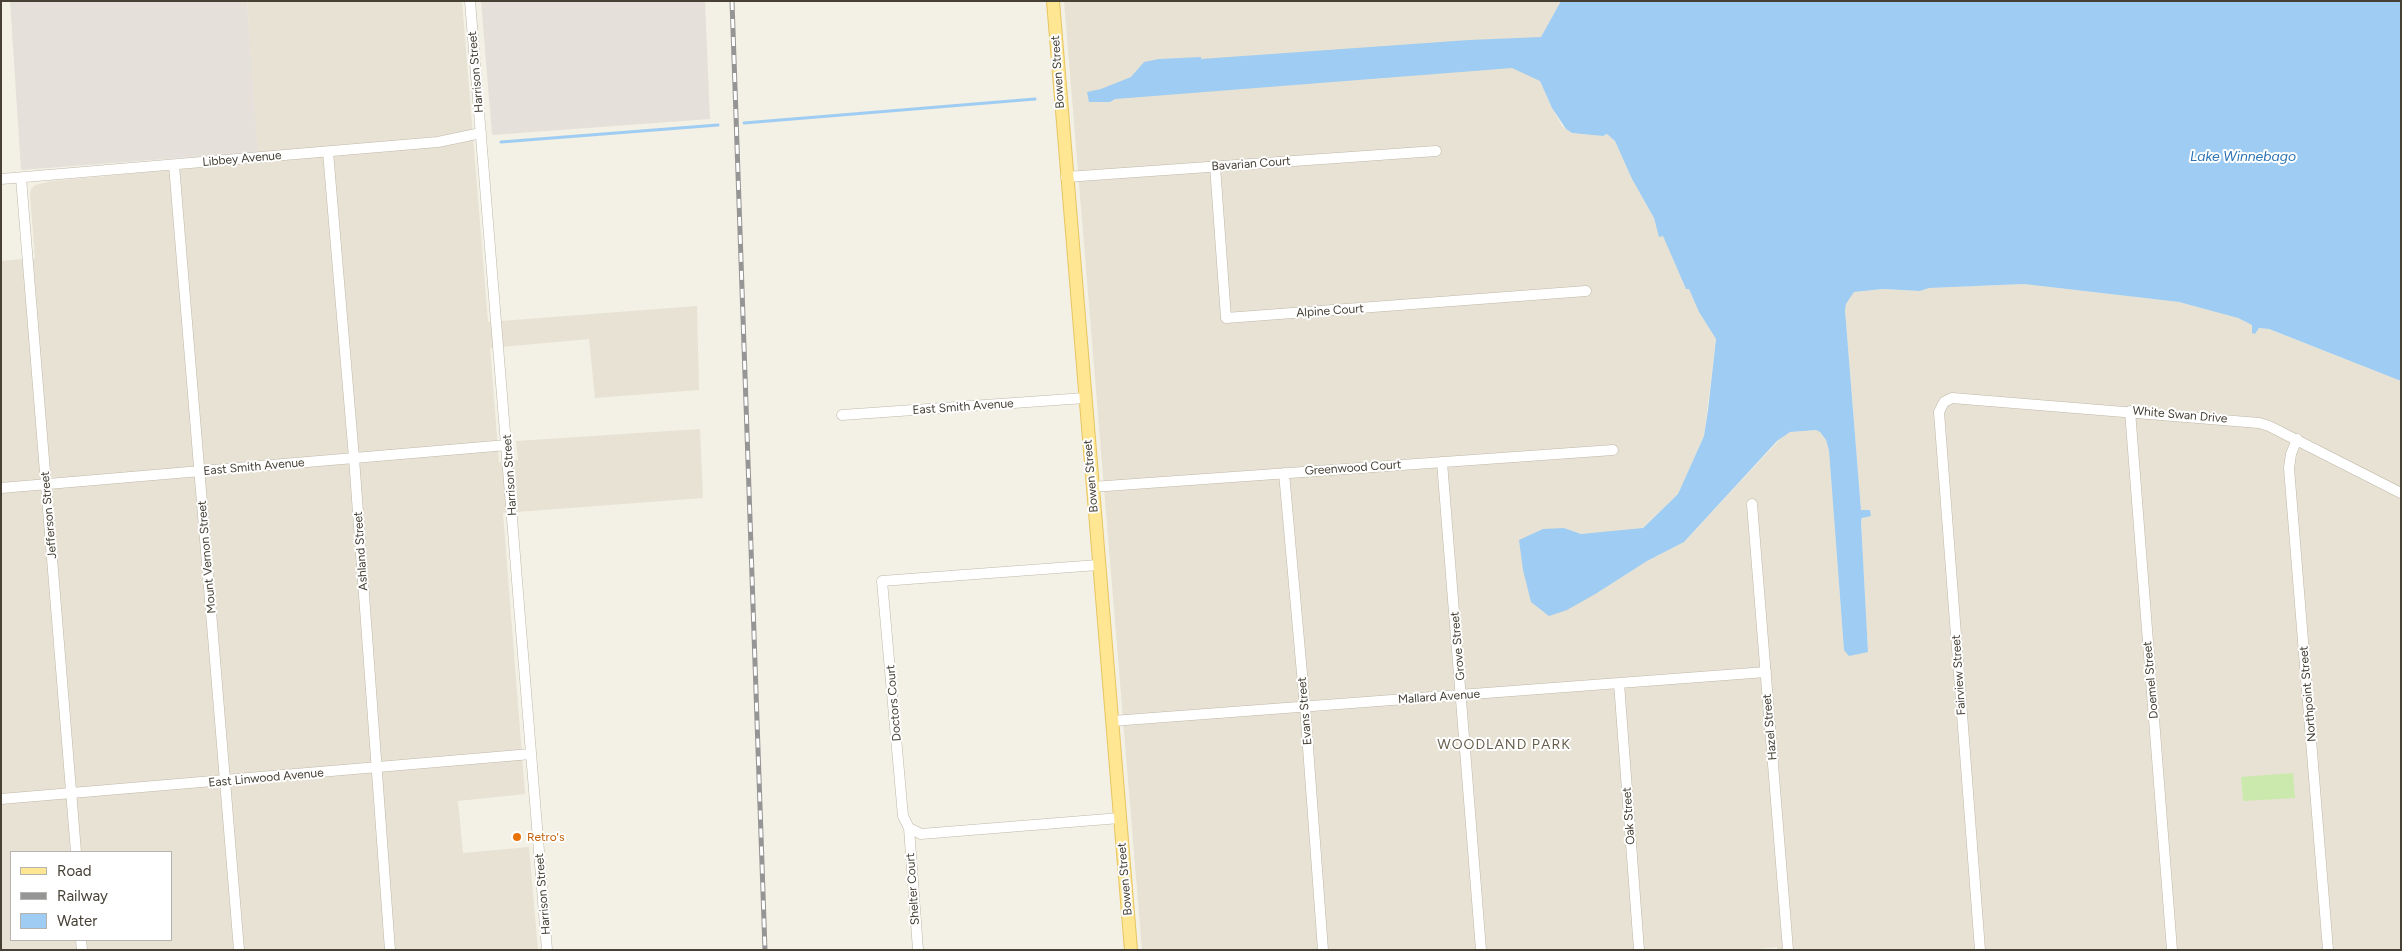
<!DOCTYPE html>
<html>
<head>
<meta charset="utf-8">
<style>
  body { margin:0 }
  #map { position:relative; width:2402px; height:951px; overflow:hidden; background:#f3f0e5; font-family:Figtree,sans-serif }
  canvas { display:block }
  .frame { position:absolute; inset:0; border:2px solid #464035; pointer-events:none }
  .legend { position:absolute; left:10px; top:851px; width:162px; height:90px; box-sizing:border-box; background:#fff; border:1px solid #b5b3ae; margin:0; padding:6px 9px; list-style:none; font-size:15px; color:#464035 }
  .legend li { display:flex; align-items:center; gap:10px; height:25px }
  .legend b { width:25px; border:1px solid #b5b3ae }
</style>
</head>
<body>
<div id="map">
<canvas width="2402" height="951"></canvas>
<div class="frame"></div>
<ul class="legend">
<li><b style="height:6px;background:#ffe693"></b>Road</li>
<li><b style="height:6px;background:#959595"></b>Railway</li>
<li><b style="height:14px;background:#9fccf2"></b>Water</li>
</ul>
</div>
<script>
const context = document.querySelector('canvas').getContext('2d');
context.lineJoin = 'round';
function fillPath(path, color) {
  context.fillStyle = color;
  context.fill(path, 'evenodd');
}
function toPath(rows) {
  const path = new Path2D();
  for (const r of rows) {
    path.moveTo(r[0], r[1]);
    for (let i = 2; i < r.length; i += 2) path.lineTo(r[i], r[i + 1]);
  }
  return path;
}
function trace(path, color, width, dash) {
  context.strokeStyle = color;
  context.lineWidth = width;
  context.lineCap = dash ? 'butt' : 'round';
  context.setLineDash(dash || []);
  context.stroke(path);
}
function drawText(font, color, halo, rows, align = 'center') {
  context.font = font + ' Figtree,sans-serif';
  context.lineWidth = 4;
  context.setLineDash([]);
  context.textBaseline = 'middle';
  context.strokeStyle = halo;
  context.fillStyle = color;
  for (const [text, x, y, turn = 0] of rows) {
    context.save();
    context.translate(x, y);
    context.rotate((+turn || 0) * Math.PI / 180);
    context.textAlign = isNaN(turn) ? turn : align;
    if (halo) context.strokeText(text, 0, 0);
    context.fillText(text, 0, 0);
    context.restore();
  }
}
const residential = toPath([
  [247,1,462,1,488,322,697,306,699,390,595,398,589,339,490,348,499,462,518,460,516,441,700,429,703,498,503,513,525,794,458,801,463,853,529,847,538,950,1,950,1,261,35,258,30,195,31,189,35,185,52,181,258,162],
  [11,852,171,852,171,940,11,940],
  [1064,1,1561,1,1541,37,1540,81,1552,108,1562,126,1572,133,1603,136,1607,134,1615,141,1632,179,1654,218,1659,236,1663,235,1686,289,1689,288,1699,312,1716,339,1704,436,1678,494,1640,530,1581,534,1564,528,1523,570,1525,575,1597,593,1647,561,1684,542,1783,436,1790,432,1816,430,1820,432,1826,440,1829,451,1844,650,1868,652,1861,521,1870,511,1861,510,1845,310,1846,304,1854,292,1883,289,1920,291,1929,288,2024,284,2179,302,2238,318,2252,325,2255,334,2259,328,2268,329,2401,381,2401,950,1777,950,1777,947,1747,950,1142,950]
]);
const industrial = toPath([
  [10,1,247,1,258,152,21,170],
  [481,1,705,1,710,119,492,135]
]);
const green = toPath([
  [2293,773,2295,798,2243,801,2241,777]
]);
const water = toPath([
  [1561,1,2401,1,2401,381,2269,329,2259,328,2255,334,2252,333,2252,325,2238,318,2179,302,2024,284,1929,288,1920,291,1883,289,1854,292,1846,304,1845,310,1861,510,1870,510,1871,516,1862,518,1861,521,1868,652,1849,656,1844,650,1829,451,1826,440,1820,432,1816,430,1790,432,1777,441,1684,542,1647,561,1597,593,1567,610,1549,616,1531,602,1523,570,1519,540,1543,529,1564,528,1581,534,1643,528,1678,494,1704,436,1708,410,1716,339,1699,312,1689,289,1686,289,1663,236,1659,237,1654,218,1632,179,1615,141,1607,134,1603,136,1572,133,1566,129,1552,108,1540,81,1512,68,1115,99,1110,102,1089,102,1087,92,1101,89,1131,77,1144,62,1159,59,1201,57,1201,59,1469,40,1541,37]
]);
const stream = toPath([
  [744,123,1035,99],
  [501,142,718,125]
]);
const minor = toPath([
  [470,1,547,950],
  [328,152,354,458,390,950],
  [174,165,239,950],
  [1215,166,1226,318,1586,291],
  [1066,177,1436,151],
  [21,178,76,852],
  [1,179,438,142,481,133],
  [2130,411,2172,950],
  [842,415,1085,398],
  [2297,439,2291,454,2289,468,2328,950],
  [1442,462,1481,950],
  [1284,473,1305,707,1323,950],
  [1092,487,1613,450],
  [1,488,507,445],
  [1752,504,1788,950],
  [1098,565,882,581,903,816,909,828,921,834,1120,818],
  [1619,683,1639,950],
  [1112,721,1766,672],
  [1,799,531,754],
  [909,828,918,950],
  [81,940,82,950],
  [1980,950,1939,412,1944,402,1952,398,2259,423,2269,426,2401,493]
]);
const major = toPath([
  [1053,1,1131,950]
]);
const rail = toPath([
  [732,1,765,950]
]);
const markers = [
  [517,837,5,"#e8710a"]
];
const streetNames = [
  ["Harrison Street",476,72,-95],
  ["Bowen Street",1058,72,-94],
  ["Libbey Avenue",242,159,-5],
  ["Bavarian Court",1251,164,-4],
  ["Alpine Court",1330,311,-4],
  ["East Smith Avenue",963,407,-4],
  ["White Swan Drive",2180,415,5],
  ["East Smith Avenue",254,467,-5],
  ["Greenwood Court",1353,468,-4],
  ["Harrison Street",510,475,-94],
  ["Bowen Street",1091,476,-95],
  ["Jefferson Street",49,515,-95],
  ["Ashland Street",361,551,-94],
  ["Mount Vernon Street",207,557,-95],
  ["Grove Street",1458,646,-95],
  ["Fairview Street",1959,675,-94],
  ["Doemel Street",2151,680,-95],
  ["Northpoint Street",2308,694,-95],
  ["Mallard Avenue",1439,697,-4],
  ["Doctors Court",894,703,-95],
  ["Evans Street",1305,711,-95],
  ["Hazel Street",1770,727,-95],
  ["East Linwood Avenue",266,778,-5],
  ["Oak Street",1629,816,-94],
  ["Bowen Street",1125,879,-95],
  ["Shelter Court",913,889,-94],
  ["Harrison Street",543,894,-95]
];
const foodNames = [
  ["Retro's",527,837]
];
const waterNames = [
  ["Lake Winnebago",2243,157]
];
const neighbourhoodNames = [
  ["WOODLAND PARK",1504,745]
];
fillPath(residential, '#e7e2d3');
fillPath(industrial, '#e5e1da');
fillPath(green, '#cbe9ad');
fillPath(water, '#9fccf2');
trace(stream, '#9fccf2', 3);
trace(minor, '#bfb8a8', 11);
trace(major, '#e7c560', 14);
trace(minor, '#fff', 10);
trace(major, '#ffe693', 12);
trace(rail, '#959595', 5);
trace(rail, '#fff', 3, [9]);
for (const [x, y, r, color] of markers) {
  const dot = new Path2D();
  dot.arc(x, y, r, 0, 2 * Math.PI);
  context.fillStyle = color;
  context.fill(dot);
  trace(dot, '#fff', 2);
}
drawText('12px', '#464035', '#fff', streetNames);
drawText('12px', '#c56008', '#fff', foodNames, 'left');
drawText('italic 14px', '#2b73b5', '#fff', waterNames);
context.letterSpacing = '1px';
drawText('14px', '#695f4c', '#fff', neighbourhoodNames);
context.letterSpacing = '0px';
</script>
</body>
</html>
